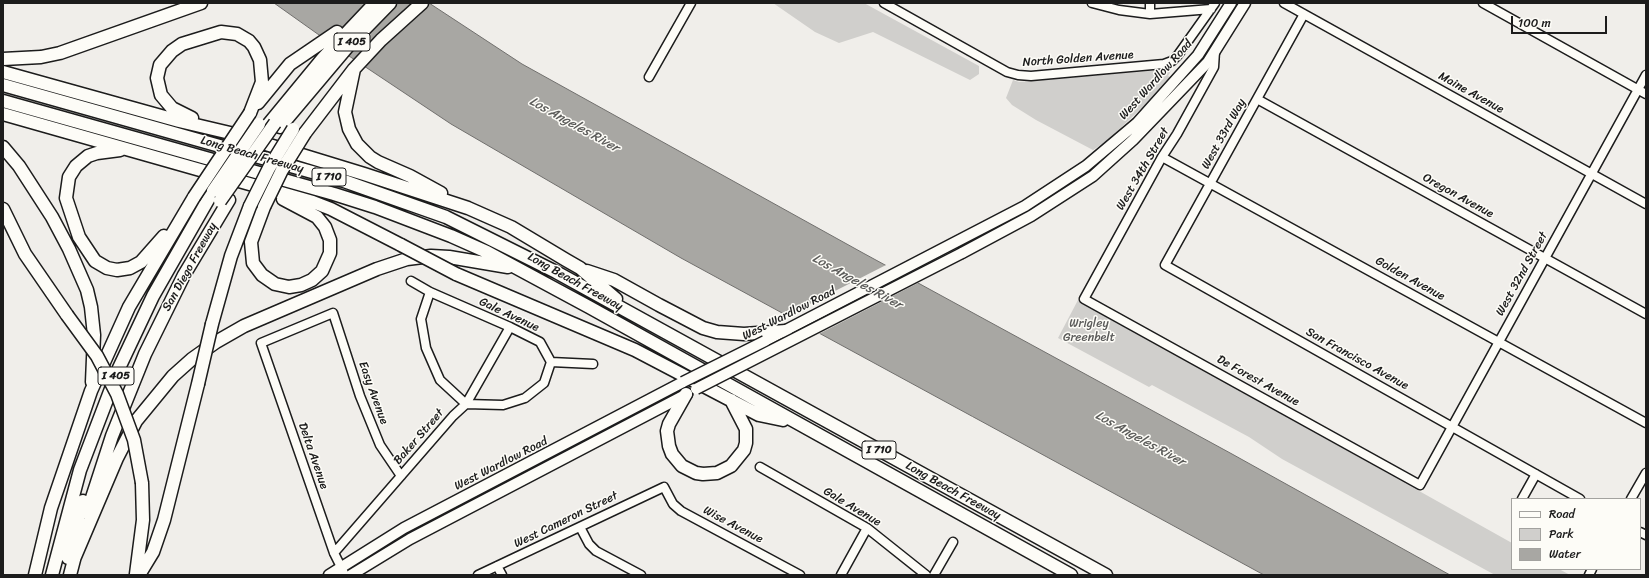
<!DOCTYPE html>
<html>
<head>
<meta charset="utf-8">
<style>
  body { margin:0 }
  #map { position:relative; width:1649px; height:578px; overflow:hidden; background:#f0eeea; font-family:Sriracha,sans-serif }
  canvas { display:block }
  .frame { position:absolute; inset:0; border:4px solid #1c1c1c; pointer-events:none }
  .legend { position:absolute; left:1511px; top:498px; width:130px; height:72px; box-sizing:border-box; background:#fdfcf7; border:1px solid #a3a29f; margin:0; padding:5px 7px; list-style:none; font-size:12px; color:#1c1c1c }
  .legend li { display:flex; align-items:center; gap:8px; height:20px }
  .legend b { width:20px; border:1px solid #a3a29f }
  .scale { position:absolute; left:1511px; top:16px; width:96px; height:18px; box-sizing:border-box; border:2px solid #1c1c1c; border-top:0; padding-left:5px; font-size:12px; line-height:14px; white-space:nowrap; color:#1c1c1c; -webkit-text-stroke:3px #fdfcf7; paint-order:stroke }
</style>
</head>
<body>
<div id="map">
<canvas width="1649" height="578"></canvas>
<div class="frame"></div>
<ul class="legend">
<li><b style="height:5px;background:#fdfcf7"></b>Road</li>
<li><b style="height:11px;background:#d0cfcc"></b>Park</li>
<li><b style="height:11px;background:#a8a7a3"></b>Water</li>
</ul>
<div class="scale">100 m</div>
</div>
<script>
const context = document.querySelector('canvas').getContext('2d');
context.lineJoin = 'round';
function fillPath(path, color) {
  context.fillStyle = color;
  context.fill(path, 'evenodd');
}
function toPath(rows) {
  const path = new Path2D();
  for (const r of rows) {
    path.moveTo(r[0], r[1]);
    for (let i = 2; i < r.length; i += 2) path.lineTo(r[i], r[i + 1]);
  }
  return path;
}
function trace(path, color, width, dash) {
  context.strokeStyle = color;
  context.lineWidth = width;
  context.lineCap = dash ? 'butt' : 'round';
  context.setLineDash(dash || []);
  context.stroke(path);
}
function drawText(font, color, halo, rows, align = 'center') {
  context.font = font + ' Sriracha,sans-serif';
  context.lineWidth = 3;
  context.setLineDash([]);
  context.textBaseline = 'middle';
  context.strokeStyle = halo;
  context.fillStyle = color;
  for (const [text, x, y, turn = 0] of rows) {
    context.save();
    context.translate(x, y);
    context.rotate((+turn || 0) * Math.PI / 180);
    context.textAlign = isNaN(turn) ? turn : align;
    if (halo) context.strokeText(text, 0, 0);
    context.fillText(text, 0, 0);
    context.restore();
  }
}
const green = toPath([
  [773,3,864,3,979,66,979,74,970,80,873,32,839,43,815,32],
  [1172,69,1168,76,1170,77,1149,101,1108,140,1093,150,1036,120,1012,105,1006,98,1013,80,1019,82],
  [1078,300,1512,543,1512,569,1559,569,1570,575,1495,575,1282,459,1249,437,1152,385,1149,387,1058,338]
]);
const water = toPath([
  [274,3,429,3,522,64,863,253,1232,454,1450,575,1264,575,681,258,451,124,343,52,274,3]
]);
const pier = toPath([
  [888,264,920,282,817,335,784,317]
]);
const minor = toPath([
  [884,3,1007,72,1018,75,1031,76,1164,64,1172,61,1178,55,1215,3],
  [1092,3,1119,10,1150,14,1211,9],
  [1150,3,1150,14],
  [1284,3,1646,204],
  [1483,3,1646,94],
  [1304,14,1165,265,1580,499],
  [1215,51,1214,67,1177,134,1162,157,1084,299,1420,485,1646,75],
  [649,77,691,3],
  [1257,99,1646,314],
  [1162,157,1646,423],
  [411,281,430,292,510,327,540,342,551,362],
  [430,292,421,319,426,348,440,380,466,404,503,405,525,398,544,383,551,362],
  [551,362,593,364],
  [760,467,867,528,926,575],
  [1522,499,1536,474],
  [1631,499,1646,473],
  [580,527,589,544,596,551,641,575],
  [1640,532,1646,535],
  [334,553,453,416,466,404,510,327],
  [497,566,502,575],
  [345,575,334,553,261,343,333,313,360,396,380,445,401,476],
  [478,575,664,487,673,504,681,511,800,575],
  [841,575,867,528],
  [934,575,953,542],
  [1589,575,1592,569]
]);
const major = toPath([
  [962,253,1031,216,1093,176,1133,140,1208,62,1245,3],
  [765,341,1025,206,1086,166,1137,123,1198,55,1231,3],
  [329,575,404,528,683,382],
  [351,575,410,539,687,394]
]);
const highway = toPath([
  [3,59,41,57,60,53,201,3],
  [354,69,345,112,349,129,357,144,370,157,378,162,410,176,441,193],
  [3,72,179,121,230,133,364,174,468,208,511,227,566,260,580,268,616,299],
  [3,85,344,181,446,217,556,272,1106,575],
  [3,101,334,194,375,207,451,236,487,252,589,307,1071,575],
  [258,103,290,64,337,32],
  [3,114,313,202,331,209,401,245],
  [192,118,172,108,161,95,157,78,160,65,172,51,182,44,221,32,237,34,249,41,254,47,260,60,262,82,250,113],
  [267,126,323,58,375,3],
  [280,127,350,44,390,3],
  [305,133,354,69,381,40,422,3],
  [3,147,19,166,52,217,69,249,87,290,91,307,94,335,92,382],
  [120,150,97,153,88,156,76,166,69,177,66,198,79,237,95,261,107,268,117,270,130,268,141,262,164,236],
  [264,207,251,242,253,263,262,275,275,284,289,287,301,285,312,280,322,271,330,253,330,240,325,227,317,217,283,199],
  [3,209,25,254,67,315],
  [587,271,614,280,659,305,703,328,717,332,744,334,786,331],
  [456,274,635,350,759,415,783,420],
  [212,324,231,256,250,206],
  [686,394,669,424,667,431,669,446,672,454,682,466,696,473,703,474,717,473,731,466,744,450,746,443,746,429,731,400],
  [87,513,112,436,145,354,184,275,229,200],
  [68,558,83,501],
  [74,559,117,458,136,421,173,376,192,359,216,342,244,326,377,269,407,259,431,256,449,257,508,267],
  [136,574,143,520,142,483],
  [35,575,51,508,91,391,129,307,194,197],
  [52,575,80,470,119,368,153,296,213,191],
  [70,575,76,552],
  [139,575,153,552,164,520,198,384]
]);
const majorBridge = toPath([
  [683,382,765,341],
  [696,389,962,253]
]);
const highwayBridge = toPath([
  [213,191,259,124],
  [194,197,250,113],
  [220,201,275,123],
  [250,206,269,168,293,129],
  [264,207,282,170,305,133],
  [401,245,456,274],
  [67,315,97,356,117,394,134,440,142,483],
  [198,384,212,324]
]);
const shields = [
  [352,42,36],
  [329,177,34],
  [116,376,36],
  [879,450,34]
];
const shieldNames = [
  ["I 405",352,42],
  ["I 710",329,177],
  ["I 405",116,376],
  ["I 710",879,450]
];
const streetNames = [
  ["North Golden Avenue",1078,59,-4],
  ["West Wardlow Road",1156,80,-48],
  ["Maine Avenue",1471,93,29],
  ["West 33rd Way",1224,134,-61],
  ["Long Beach Freeway",252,155,16],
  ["West 34th Street",1143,169,-60],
  ["Oregon Avenue",1458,196,29],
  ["San Diego Freeway",190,267,-61],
  ["West 32nd Street",1522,274,-61],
  ["Golden Avenue",1410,279,29],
  ["Long Beach Freeway",575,282,29],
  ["West Wardlow Road",789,314,-27],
  ["Gale Avenue",509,315,25],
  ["San Francisco Avenue",1357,359,29],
  ["De Forest Avenue",1258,381,29],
  ["Easy Avenue",373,393,70],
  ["Baker Street",419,437,-49],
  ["Delta Avenue",313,456,71],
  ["West Wardlow Road",501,464,-27],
  ["Long Beach Freeway",953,491,29],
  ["Gale Avenue",852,507,31],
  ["West Cameron Street",566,520,-26],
  ["Wise Avenue",733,525,28]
];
const parkNames = [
  ["Wrigley",1089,324],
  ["Greenbelt",1089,338]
];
const waterNames = [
  ["Los Angeles River",574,125,29],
  ["Los Angeles River",857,282,29],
  ["Los Angeles River",1140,439,29]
];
fillPath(green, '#d0cfcc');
fillPath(water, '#a8a7a3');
trace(water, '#706f6d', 1);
fillPath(pier, '#f0eeea');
trace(minor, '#1c1c1c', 11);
trace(major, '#1c1c1c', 13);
trace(highway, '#1c1c1c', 15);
trace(minor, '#fdfcf7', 8);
trace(major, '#fdfcf7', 10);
trace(highway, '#fdfcf7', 12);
trace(majorBridge, '#1c1c1c', 13, []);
trace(highwayBridge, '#1c1c1c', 15, []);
trace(majorBridge, '#fdfcf7', 10);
trace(highwayBridge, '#fdfcf7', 12);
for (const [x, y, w] of shields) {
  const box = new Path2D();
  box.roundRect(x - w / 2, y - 9, w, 18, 3);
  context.fillStyle = '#fdfcf7';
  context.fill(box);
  trace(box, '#1c1c1c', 1);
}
drawText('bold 11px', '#1c1c1c', null, shieldNames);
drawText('12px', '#1c1c1c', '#fdfcf7', streetNames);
drawText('12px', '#5b5b5a', '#fdfcf7', parkNames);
drawText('italic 13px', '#5b5b59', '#fdfcf7', waterNames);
</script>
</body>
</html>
